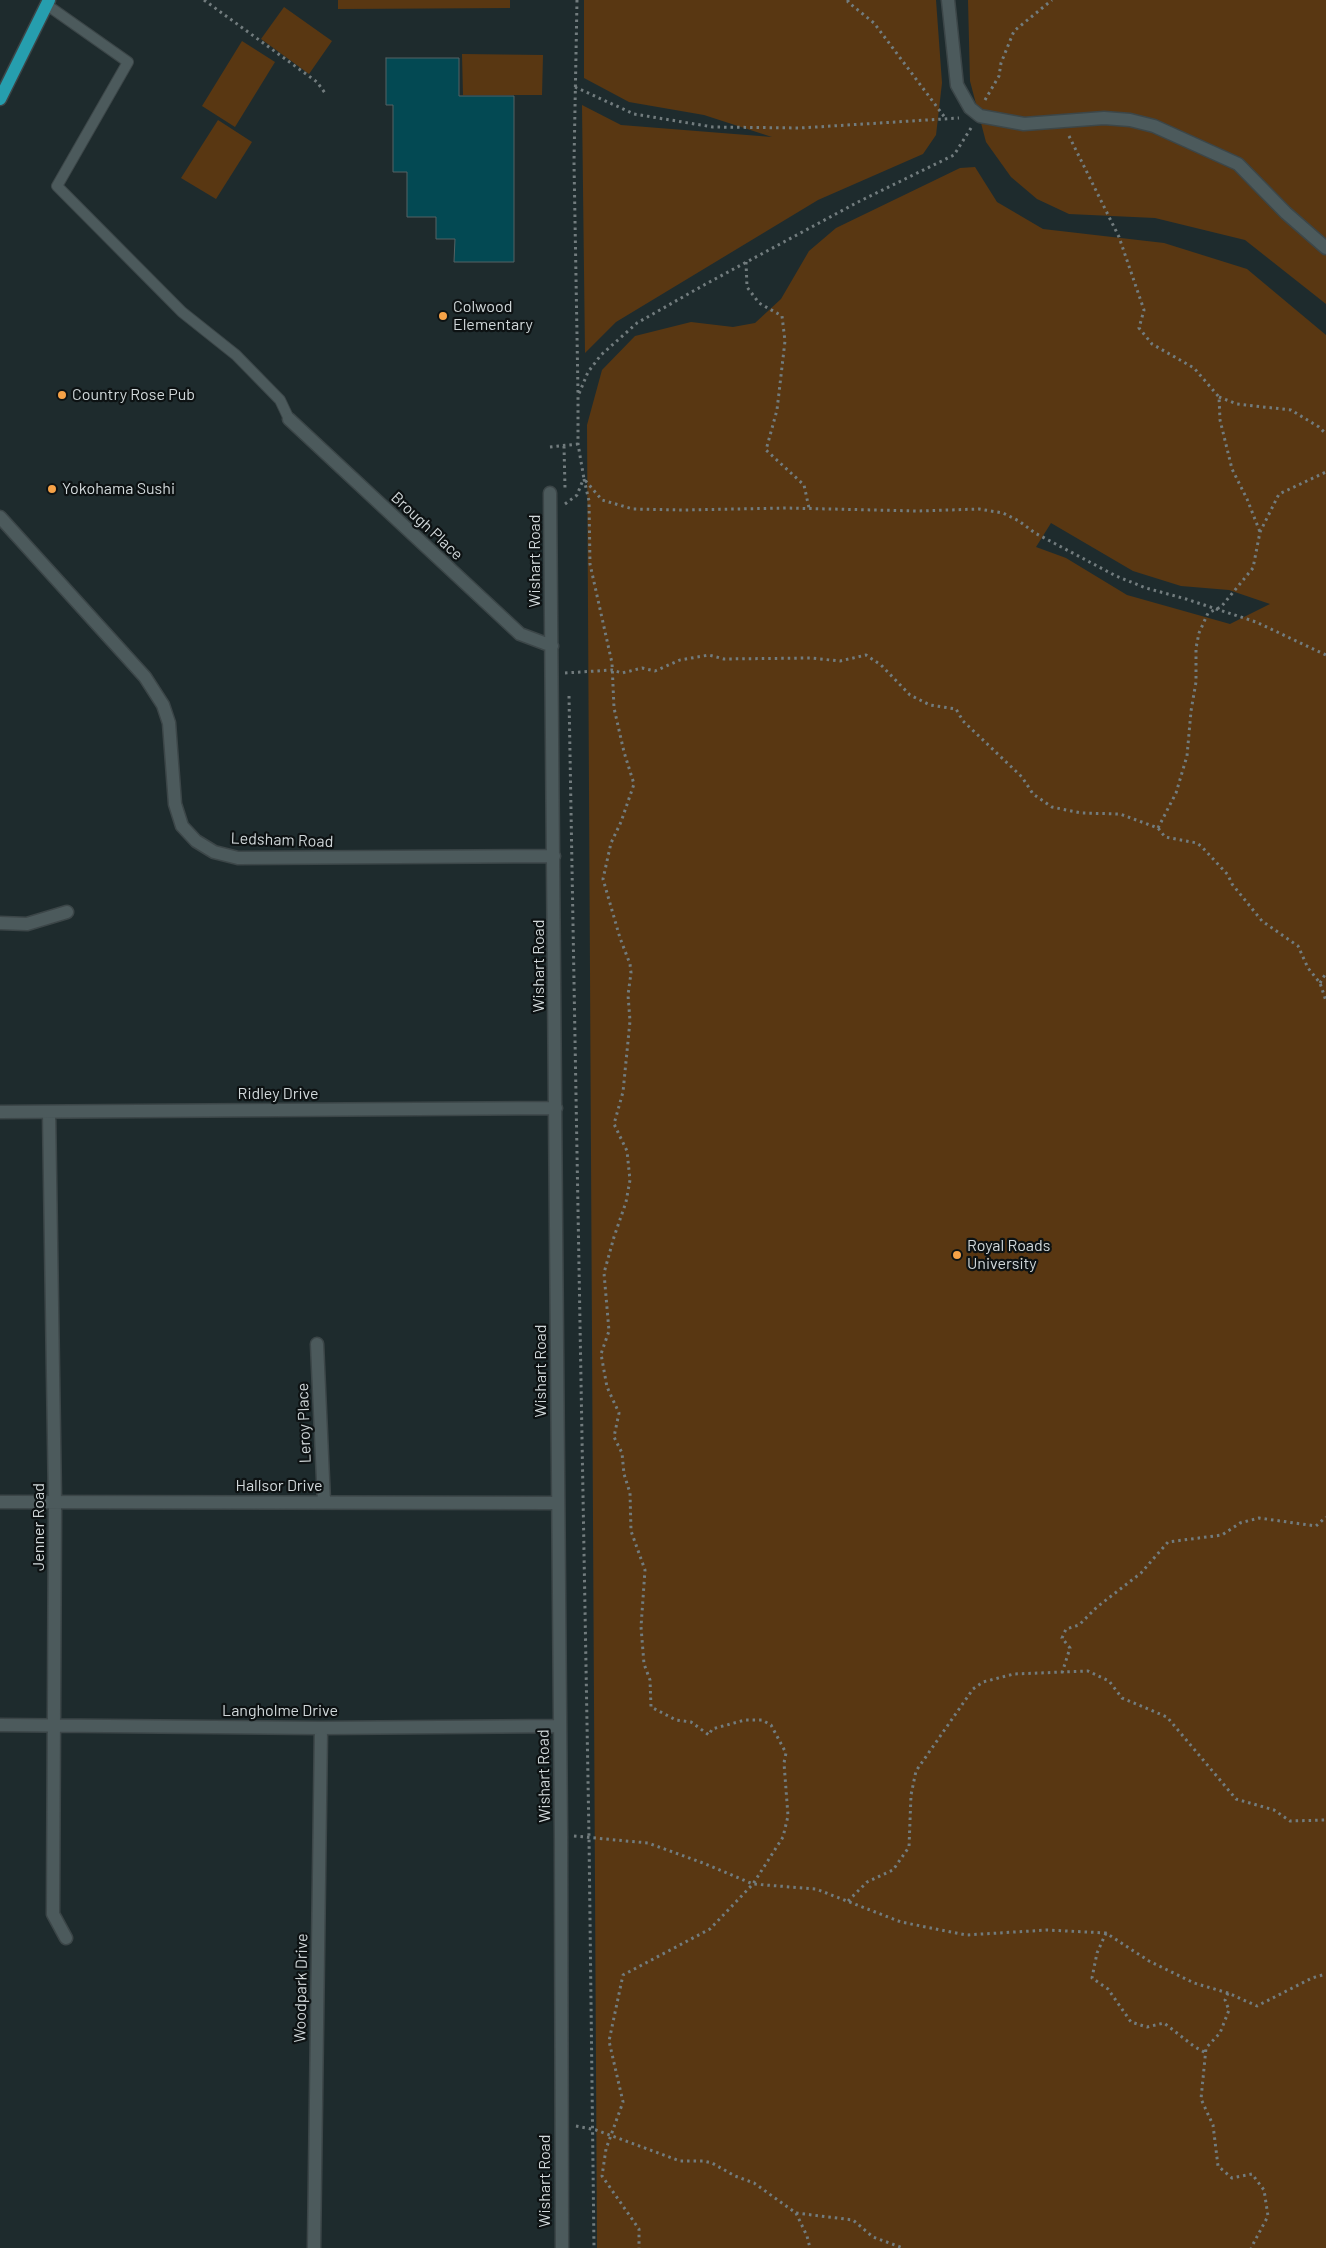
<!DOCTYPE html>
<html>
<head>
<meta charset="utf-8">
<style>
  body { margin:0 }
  canvas { display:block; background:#1e2b2d }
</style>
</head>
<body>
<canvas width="1326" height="2248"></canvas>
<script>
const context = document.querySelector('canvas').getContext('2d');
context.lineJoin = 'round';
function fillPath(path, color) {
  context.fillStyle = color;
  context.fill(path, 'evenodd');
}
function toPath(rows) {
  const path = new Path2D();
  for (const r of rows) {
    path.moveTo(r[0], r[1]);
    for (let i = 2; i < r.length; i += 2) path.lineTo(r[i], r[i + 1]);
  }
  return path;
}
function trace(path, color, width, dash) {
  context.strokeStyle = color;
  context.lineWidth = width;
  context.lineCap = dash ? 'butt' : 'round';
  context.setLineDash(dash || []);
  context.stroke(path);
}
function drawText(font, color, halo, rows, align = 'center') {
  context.font = font + ' Barlow,sans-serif';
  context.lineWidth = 4.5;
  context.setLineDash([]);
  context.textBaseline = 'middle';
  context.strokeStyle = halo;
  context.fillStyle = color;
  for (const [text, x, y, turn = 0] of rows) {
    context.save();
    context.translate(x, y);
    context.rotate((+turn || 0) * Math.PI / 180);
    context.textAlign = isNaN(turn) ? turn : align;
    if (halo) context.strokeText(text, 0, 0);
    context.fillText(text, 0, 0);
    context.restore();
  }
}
const green = toPath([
  [338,0,510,0,510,8,338,9],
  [584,0,936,0,942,83,936,135,923,154,818,200,616,322,585,353,582,105,621,125,772,137,704,115,629,102,584,78],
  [968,0,1326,0,1326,304,1245,240,1155,218,1069,214,1037,199,1011,177,986,142,970,81],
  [284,7,332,41,309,74,261,39],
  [242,41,275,62,235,127,202,106],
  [462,54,543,55,542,95,463,95],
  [218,120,252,142,216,199,181,178],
  [975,167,997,202,1043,229,1164,243,1247,269,1326,335,1326,2248,597,2248,587,425,602,370,635,336,691,322,733,327,755,323,781,299,809,251,836,228,960,168],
  [1051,523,1133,571,1181,586,1229,590,1270,604,1230,624,1127,595,1066,558,1036,547]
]);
const building = toPath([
  [386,58,459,58,459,96,514,96,514,262,454,262,455,239,436,239,436,217,407,217,407,172,393,172,393,105,386,105,386,58]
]);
const path = toPath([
  [204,0,317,82,325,93],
  [577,0,574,162,578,393],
  [848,0,848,2,874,23,946,119],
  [575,87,634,114,713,127,800,128,959,118],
  [985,100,999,76,1001,63,1014,31,1052,0],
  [971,128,954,155,858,202,704,285,637,323,601,355,588,372,578,396,578,444,584,479,602,500,633,509,682,510,786,508,918,511,979,509,1003,513,1019,521,1035,533,1116,576,1146,588,1186,599,1256,622,1326,655],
  [1069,136,1119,237,1144,310,1139,328,1152,344,1194,368,1219,397,1220,420,1232,469,1247,499,1260,532],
  [746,262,747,287,759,303,782,316,785,341,777,410,766,450,804,485,809,508],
  [1219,397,1237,404,1291,410,1319,427,1326,434],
  [564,446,565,488],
  [550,447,578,444],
  [584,479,589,501,590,564,612,663,614,708,624,752,634,784,621,822,611,843,603,879,620,938,630,964,631,973,628,995,630,1021,623,1092,614,1124,627,1151,630,1180,626,1202,614,1237,604,1273,609,1331,601,1354,607,1387,619,1413,614,1437,622,1453,624,1474,630,1493,631,1531,645,1570,641,1627,644,1664,650,1680,651,1707,676,1720,691,1722,709,1735,712,1729,745,1720,762,1720,771,1725,786,1753,784,1763,788,1816,783,1837,753,1884,710,1929,623,1975,609,2041,623,2102,606,2149,602,2176,639,2229,639,2248],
  [565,504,577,495,583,480],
  [565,673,612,670,622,673,642,668,655,671,680,660,709,655,724,659,811,658,840,661,866,655,881,665,910,695,930,705,956,709,963,721,1022,777,1033,794,1052,807,1081,813,1120,814,1158,828,1165,837,1197,843,1202,847,1228,875,1232,884,1262,921,1298,946,1308,968,1320,983,1326,1001],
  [569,696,589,1837,594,2248],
  [1158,828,1176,793,1187,756,1191,711,1196,682,1196,648,1199,633,1208,613,1221,607,1253,568,1260,532,1279,494,1326,472],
  [1320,983,1326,973],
  [1062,1673,1070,1648,1062,1638,1066,1629,1079,1625,1097,1607,1141,1573,1168,1542,1222,1535,1240,1523,1259,1518,1316,1526,1326,1517],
  [574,1836,648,1843,703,1863,753,1884,816,1889,901,1922,966,1935,1047,1930,1106,1933,1149,1961,1194,1983,1228,1993,1257,2006,1312,1978,1326,1974],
  [848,1901,867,1882,893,1870,909,1847,911,1795,916,1771,973,1689,983,1682,1014,1674,1088,1671,1109,1681,1122,1698,1167,1717,1236,1799,1274,1810,1290,1821,1326,1820],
  [1106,1933,1097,1953,1092,1978,1108,1989,1131,2022,1147,2027,1164,2023,1195,2047,1206,2053],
  [1228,1993,1225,2000,1229,2010,1220,2033,1206,2048,1201,2099,1213,2125,1218,2166,1232,2178,1252,2174,1264,2190,1268,2216,1251,2248],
  [576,2126,596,2130,680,2161,703,2161,712,2163,735,2176,754,2183,796,2213,853,2220,873,2237,903,2248],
  [796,2213,807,2236,810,2248]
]);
const lane = toPath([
  [47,5,128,62,57,186,182,312,236,355,280,400,289,419]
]);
const street = toPath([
  [948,0,957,85,970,108,980,116,1024,124,1104,118,1130,120,1154,126,1238,164,1286,213,1326,248],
  [289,419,520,634,552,646],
  [550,493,561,1836,562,2248],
  [0,517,145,677,163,705,169,723,175,804,182,826,196,841,214,852,238,858,554,856],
  [0,923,27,924,67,912],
  [0,1112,556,1108],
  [49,1112,55,1503,53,1914,66,1938],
  [317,1344,324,1502],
  [0,1502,558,1503],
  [0,1725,321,1728,559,1726],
  [314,2248,321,1728]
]);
const primary = toPath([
  [0,99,49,0]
]);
const markers = [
  [443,316,5,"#f6a247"],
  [62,395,5,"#f6a247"],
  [52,489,5,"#f6a247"],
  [957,1255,5,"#f6a247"]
];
const poiNames = [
  ["Colwood",453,307],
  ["Elementary",453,325],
  ["Country Rose Pub",72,395],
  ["Yokohama Sushi",62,489],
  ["Royal Roads",967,1246],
  ["University",967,1264]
];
const streetNames = [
  ["Brough Place",427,526,43],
  ["Wishart Road",535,561,-90],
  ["Ledsham Road",282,840,2],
  ["Wishart Road",539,966,-90],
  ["Ridley Drive",278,1094],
  ["Wishart Road",541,1371,-90],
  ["Leroy Place",304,1423,-92],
  ["Hallsor Drive",279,1486],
  ["Jenner Road",39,1527,-90],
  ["Langholme Drive",280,1711],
  ["Wishart Road",544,1776,-91],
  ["Woodpark Drive",301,1988,-89],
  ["Wishart Road",545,2181,-90]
];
fillPath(green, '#593712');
fillPath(building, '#034953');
trace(building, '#546264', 1);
trace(lane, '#3c4648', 12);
trace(street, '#3c4648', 15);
trace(primary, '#3c4648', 15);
trace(path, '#727c7e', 3, [2.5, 4]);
trace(lane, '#4c5a5c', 10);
trace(street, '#4c5a5c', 12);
trace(primary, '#269eae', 12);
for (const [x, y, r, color] of markers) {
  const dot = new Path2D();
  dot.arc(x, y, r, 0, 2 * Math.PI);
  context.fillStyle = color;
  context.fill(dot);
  trace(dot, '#0d1213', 2);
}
drawText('16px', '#d1d8da', '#0d1213', poiNames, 'left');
drawText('16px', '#d1d8da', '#0d1213', streetNames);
</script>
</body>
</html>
